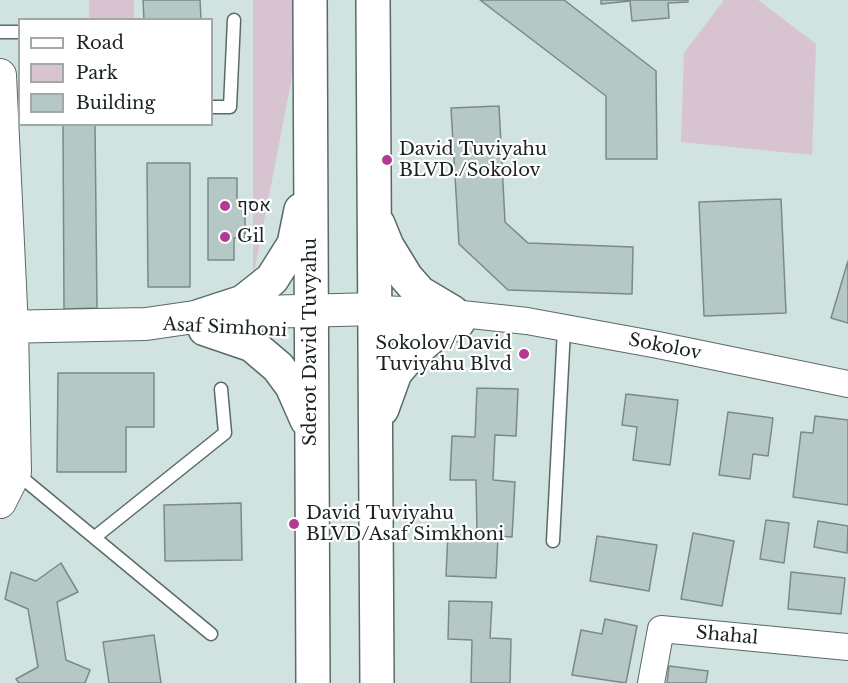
<!DOCTYPE html>
<html>
<head>
<meta charset="utf-8">
<style>
  body { margin:0 }
  #map { position:relative; width:848px; height:683px; overflow:hidden; background:#d0e3e1; font-family:"Libre Baskerville",serif }
  canvas { display:block }
  .legend { position:absolute; left:18px; top:18px; width:195px; height:108px; box-sizing:border-box; background:#fff; border:2px solid #a4a7a7; margin:0; padding:8px 10px; list-style:none; font-size:18px; color:#1b2322 }
  .legend li { display:flex; align-items:center; gap:12px; height:30px }
  .legend b { width:30px; border:2px solid #a4a7a7 }
</style>
</head>
<body>
<div id="map">
<canvas width="848" height="683"></canvas>
<ul class="legend">
<li><b style="height:8px;background:#fff"></b>Road</li>
<li><b style="height:16px;background:#d8c3d0"></b>Park</li>
<li><b style="height:16px;background:#b5c8c6"></b>Building</li>
</ul>
</div>
<script>
const context = document.querySelector('canvas').getContext('2d');
context.lineJoin = 'round';
function fillPath(path, color) {
  context.fillStyle = color;
  context.fill(path, 'evenodd');
}
function toPath(rows) {
  const path = new Path2D();
  for (const r of rows) {
    path.moveTo(r[0], r[1]);
    for (let i = 2; i < r.length; i += 2) path.lineTo(r[i], r[i + 1]);
  }
  return path;
}
function trace(path, color, width, dash) {
  context.strokeStyle = color;
  context.lineWidth = width;
  context.lineCap = dash ? 'butt' : 'round';
  context.setLineDash(dash || []);
  context.stroke(path);
}
function drawText(font, color, halo, rows, align = 'center') {
  context.font = font + ' "Libre Baskerville",Heebo,serif';
  context.lineWidth = 4.5;
  context.setLineDash([]);
  context.textBaseline = 'middle';
  context.strokeStyle = halo;
  context.fillStyle = color;
  for (const [text, x, y, turn = 0] of rows) {
    context.save();
    context.translate(x, y);
    context.rotate((+turn || 0) * Math.PI / 180);
    context.textAlign = isNaN(turn) ? turn : align;
    if (halo) context.strokeText(text, 0, 0);
    context.fillText(text, 0, 0);
    context.restore();
  }
}
const green = toPath([
  [89,0,134,0,134,19,89,19],
  [253,0,298,0,298,30,291,82,253,278],
  [724,0,758,0,816,44,812,155,681,142,684,53]
]);
const building = toPath([
  [143,0,200,0,201,20,144,20,143,0],
  [480,0,564,0,656,71,657,159,606,159,606,96,480,0],
  [601,0,688,0,688,2,668,3,669,18,632,21,630,1,601,4,601,0],
  [499,106,505,222,528,243,633,247,632,294,508,290,459,244,451,108,499,106],
  [63,124,95,124,97,308,64,309,63,124],
  [147,163,190,163,190,287,148,287,147,163],
  [208,178,237,178,237,208,245,208,245,238,234,238,234,260,208,260,208,178],
  [781,199,786,313,704,316,699,202,781,199],
  [848,261,848,323,831,318,848,261],
  [58,373,154,373,154,427,126,427,126,472,57,472,58,373],
  [477,388,518,389,516,436,495,435,493,480,515,482,512,537,498,536,496,578,446,576,448,532,477,532,476,480,450,480,452,436,475,437,477,388],
  [626,394,678,400,670,465,633,460,637,427,622,425,626,394],
  [728,412,773,418,768,456,753,454,750,479,719,475,728,412],
  [815,416,848,420,848,505,793,497,801,432,813,433,815,416],
  [241,503,242,560,165,561,164,505,241,503],
  [766,520,789,523,784,563,760,559,766,520],
  [818,521,848,526,847,553,814,547,818,521],
  [693,533,734,541,722,606,681,599,693,533],
  [597,536,657,545,649,591,590,581,597,536],
  [61,563,78,592,57,602,66,660,90,670,85,683,19,683,16,679,38,667,28,609,5,599,11,572,36,581,61,563],
  [791,572,845,578,841,614,788,609,791,572],
  [449,601,492,602,490,638,511,639,510,683,471,683,472,640,448,639,449,601],
  [605,619,637,626,626,683,572,675,581,630,602,634,605,619],
  [154,635,161,683,109,683,103,642,154,635],
  [669,666,708,671,706,683,667,683,669,666]
]);
const service = toPath([
  [0,32,20,32],
  [212,107,230,107,234,20],
  [15,472,211,634],
  [95,537,225,433,221,389],
  [553,541,564,329]
]);
const minor = toPath([
  [376,309,434,311,527,321,658,345,848,384],
  [376,330,444,325],
  [651,683,661,629,848,647]
]);
const tertiary = toPath([
  [0,75,12,328,15,472,0,502],
  [0,327,146,324,222,313,376,309]
]);
const trunk = toPath([
  [310,0,313,683],
  [373,0,377,683],
  [378,224,387,246,406,277,420,293,452,312],
  [200,316,243,302,272,279,294,244,301,210],
  [205,329,252,345,278,367,292,386,307,420],
  [382,409,395,373,410,355,437,332,458,322]
]);
const markers = [
  [387,160,6,"#b23b91"],
  [225,206,6,"#b23b91"],
  [225,237,6,"#b23b91"],
  [524,354,6,"#b23b91"],
  [294,524,6,"#b23b91"]
];
const poiNames = [
  ["David Tuviyahu",399,150],
  ["BLVD./Sokolov",399,171],
  ["אסף",237,206],
  ["Gil",237,237],
  ["Sokolov/David",512,344,"right"],
  ["Tuviyahu Blvd",512,365,"right"],
  ["David Tuviyahu",306,514],
  ["BLVD/Asaf Simkhoni",306,535]
];
const streetNames = [
  ["Asaf Simhoni",225,328,3],
  ["Sderot David Tuvyahu",311,342,-90],
  ["Sokolov",665,347,11],
  ["Shahal",727,636,5]
];
fillPath(green, '#d8c3d0');
fillPath(building, '#b5c8c6');
trace(building, '#788a89', 1.5);
trace(service, '#596a68', 15);
trace(minor, '#596a68', 28);
trace(tertiary, '#596a68', 34);
trace(trunk, '#596a68', 36);
trace(service, '#fff', 12);
trace(minor, '#fff', 26);
trace(tertiary, '#fff', 32);
trace(trunk, '#fff', 33);
for (const [x, y, r, color] of markers) {
  const dot = new Path2D();
  dot.arc(x, y, r, 0, 2 * Math.PI);
  context.fillStyle = color;
  context.fill(dot);
  trace(dot, '#fff', 2);
}
drawText('18px', '#1b2322', '#fff', poiNames, 'left');
drawText('18px', '#1b2322', '#fff', streetNames);
</script>
</body>
</html>
